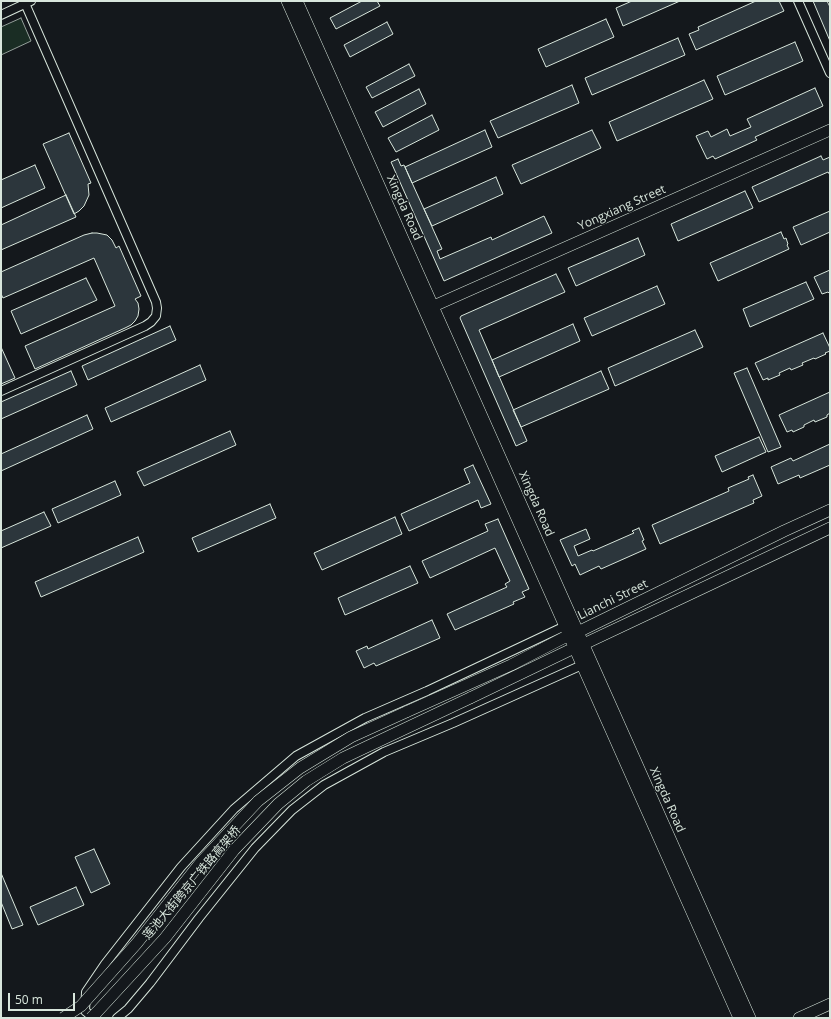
<!DOCTYPE html>
<html>
<head>
<meta charset="utf-8">
<style>
  body { margin:0 }
  #map { position:relative; width:831px; height:1019px; overflow:hidden; background:#14181c; font-family:"Open Sans",sans-serif }
  canvas { display:block }
  .frame { position:absolute; inset:0; border:2px solid #d8e6dc; pointer-events:none }
  .scale { position:absolute; left:8px; top:993px; width:67px; height:18px; box-sizing:border-box; border:2px solid #d8e6dc; border-top:0; padding-left:5px; font-size:12px; line-height:14px; white-space:nowrap; color:#d8e6dc; -webkit-text-stroke:3px #14181c; paint-order:stroke }
</style>
</head>
<body>
<div id="map">
<canvas width="831" height="1019"></canvas>
<div class="frame"></div>
<div class="scale">50 m</div>
</div>
<script>
const context = document.querySelector('canvas').getContext('2d');
context.lineJoin = 'round';
function fillPath(path, color) {
  context.fillStyle = color;
  context.fill(path, 'evenodd');
}
function toPath(rows) {
  const path = new Path2D();
  for (const r of rows) {
    path.moveTo(r[0], r[1]);
    for (let i = 2; i < r.length; i += 2) path.lineTo(r[i], r[i + 1]);
  }
  return path;
}
function trace(path, color, width, dash) {
  context.strokeStyle = color;
  context.lineWidth = width;
  context.lineCap = dash ? 'butt' : 'round';
  context.setLineDash(dash || []);
  context.stroke(path);
}
function drawText(font, color, halo, rows, align = 'center') {
  context.font = font + ' "Open Sans","Noto Sans SC",sans-serif';
  context.lineWidth = 3;
  context.setLineDash([]);
  context.textBaseline = 'middle';
  context.strokeStyle = halo;
  context.fillStyle = color;
  for (const [text, x, y, turn = 0] of rows) {
    context.save();
    context.translate(x, y);
    context.rotate((+turn || 0) * Math.PI / 180);
    context.textAlign = isNaN(turn) ? turn : align;
    if (halo) context.strokeText(text, 0, 0);
    context.fillText(text, 0, 0);
    context.restore();
  }
}
const green = toPath([
  [21,18,31,41,1,55,1,27,21,18]
]);
const building = toPath([
  [362,1,377,1,380,6,336,29,330,18,362,1],
  [632,1,680,1,623,26,616,8,632,1],
  [756,1,779,1,784,11,696,50,689,34,699,30,698,27,756,1],
  [813,1,827,1,830,7,830,41,813,1],
  [606,19,614,37,546,67,538,49,606,19],
  [387,22,393,34,350,57,344,45,387,22],
  [678,38,685,55,592,95,585,78,678,38],
  [795,42,803,61,725,95,717,76,795,42],
  [409,64,415,76,372,98,366,87,409,64],
  [704,80,713,99,617,141,609,122,704,80],
  [572,85,579,103,498,138,490,121,572,85],
  [815,88,823,106,755,137,757,140,715,159,713,156,707,159,696,136,708,131,711,137,727,129,730,136,751,127,747,119,815,88],
  [419,89,426,104,383,127,375,112,419,89],
  [432,115,439,130,396,152,388,138,432,115],
  [485,130,492,147,412,183,405,167,485,130],
  [592,130,601,148,521,184,512,165,592,130],
  [69,133,91,183,88,184,89,195,84,206,79,211,74,214,43,144,69,133],
  [821,156,823,160,830,157,830,175,828,172,759,202,752,187,821,156],
  [398,159,401,166,404,165,442,249,437,251,440,259,491,237,492,240,544,216,552,233,444,281,391,162,398,159],
  [35,165,45,188,1,208,1,180,35,165],
  [496,177,503,194,432,226,424,209,496,177],
  [745,191,753,208,678,241,671,224,745,191],
  [66,195,76,217,1,250,1,225,66,195],
  [830,211,830,232,801,245,793,227,830,211],
  [781,232,784,239,786,238,788,244,787,245,789,249,718,281,710,263,781,232],
  [92,233,97,233,107,235,112,240,116,248,119,246,141,296,135,299,138,303,139,309,138,316,135,321,131,325,125,328,35,369,25,346,115,306,94,258,3,298,1,294,1,272,84,235,92,233],
  [638,238,645,255,576,286,568,268,638,238],
  [830,270,830,293,829,293,828,292,822,294,814,277,830,270],
  [556,274,565,292,479,330,527,441,516,446,460,318,461,316,556,274],
  [86,278,97,300,21,334,11,311,86,278],
  [806,282,814,299,750,327,743,309,806,282],
  [657,286,665,304,592,336,584,318,657,286],
  [573,324,580,341,499,377,492,360,573,324],
  [170,326,176,340,88,380,82,366,170,326],
  [695,330,703,347,615,386,608,368,695,330],
  [823,333,830,348,830,351,825,353,826,354,815,359,814,358,802,363,803,365,791,370,790,368,779,373,780,375,768,380,768,378,763,380,755,363,823,333],
  [1,347,15,378,1,384,1,347],
  [200,365,206,380,111,422,105,408,200,365],
  [747,368,781,447,768,452,734,373,747,368],
  [71,371,77,385,1,419,1,402,71,371],
  [601,371,609,389,521,427,513,410,601,371],
  [830,392,830,413,827,415,827,417,815,422,814,420,804,425,804,427,793,432,792,430,787,432,779,415,830,392],
  [87,415,93,429,1,471,1,454,87,415],
  [230,431,236,445,144,486,137,472,230,431],
  [759,437,766,452,722,472,715,456,759,437],
  [830,444,830,465,800,478,799,475,778,484,771,467,791,458,793,461,830,444],
  [473,465,491,504,481,508,478,500,409,531,401,514,470,483,464,469,473,465],
  [753,475,762,496,753,500,754,503,660,544,652,525,729,491,728,488,749,479,748,477,753,475],
  [115,481,121,495,58,523,52,509,115,481],
  [270,504,276,518,198,552,192,538,270,504],
  [44,512,51,526,1,548,1,531,44,512],
  [395,517,402,534,322,570,314,553,395,517],
  [498,519,529,589,522,592,525,597,513,602,514,604,455,630,447,614,507,587,505,584,510,581,495,548,430,578,422,561,488,531,485,524,498,519],
  [639,528,644,540,642,541,646,549,601,569,599,566,580,575,575,564,572,566,560,540,586,529,590,539,574,546,578,556,592,550,593,551,634,533,632,531,639,528],
  [138,537,144,552,41,597,35,582,138,537],
  [410,566,418,583,345,615,338,598,410,566],
  [432,620,440,638,376,666,374,663,364,668,356,651,367,646,368,649,432,620],
  [94,849,110,884,91,893,75,857,94,849],
  [1,873,23,925,12,929,1,902,1,873],
  [76,887,84,905,38,925,30,907,76,887]
]);
const street = toPath([
  [798,1,830,73],
  [1,15,31,1],
  [1,391,145,326,151,322,156,316,157,308,156,302,24,1],
  [94,1018,85,1011,86,992,105,964,181,867,234,809,296,756,365,718,427,691,565,626],
  [117,1018,128,1009,150,983,199,918,255,848,292,810,324,785,384,752,453,723,582,665]
]);
const secondary = toPath([
  [287,1,739,1018],
  [297,1,750,1018],
  [427,309,830,130],
  [470,698,574,648,584,644,830,528],
  [406,712,511,665,569,635,578,632,784,531,830,510],
  [799,1018,830,1004]
]);
const secondaryBridge = toPath([
  [63,1018,81,1006,137,943,201,862,258,801,300,768,351,737,406,712],
  [91,1018,97,1012,165,938,234,850,278,804,306,781,343,758,470,698]
]);
const streetNames = [
  ["Xingda Road",404,208,66],
  ["Yongxiang Street",622,208,-24],
  ["Xingda Road",536,504,66],
  ["Lianchi Street",613,600,-26],
  ["Xingda Road",667,800,66],
  ["莲池大街跨京广铁路高架桥",192,883,-50]
];
fillPath(green, '#1a2d24');
trace(green, '#939e99', 1);
fillPath(building, '#2c363c');
trace(building, '#d8e6dc', 1);
trace(street, '#d8e6dc', 10);
trace(secondary, '#d8e6dc', 12);
trace(street, '#14181c', 8);
trace(secondary, '#14181c', 11);
trace(secondaryBridge, '#d8e6dc', 12, []);
trace(secondaryBridge, '#14181c', 11);
drawText('12px', '#d8e6dc', '#14181c', streetNames);
</script>
</body>
</html>
